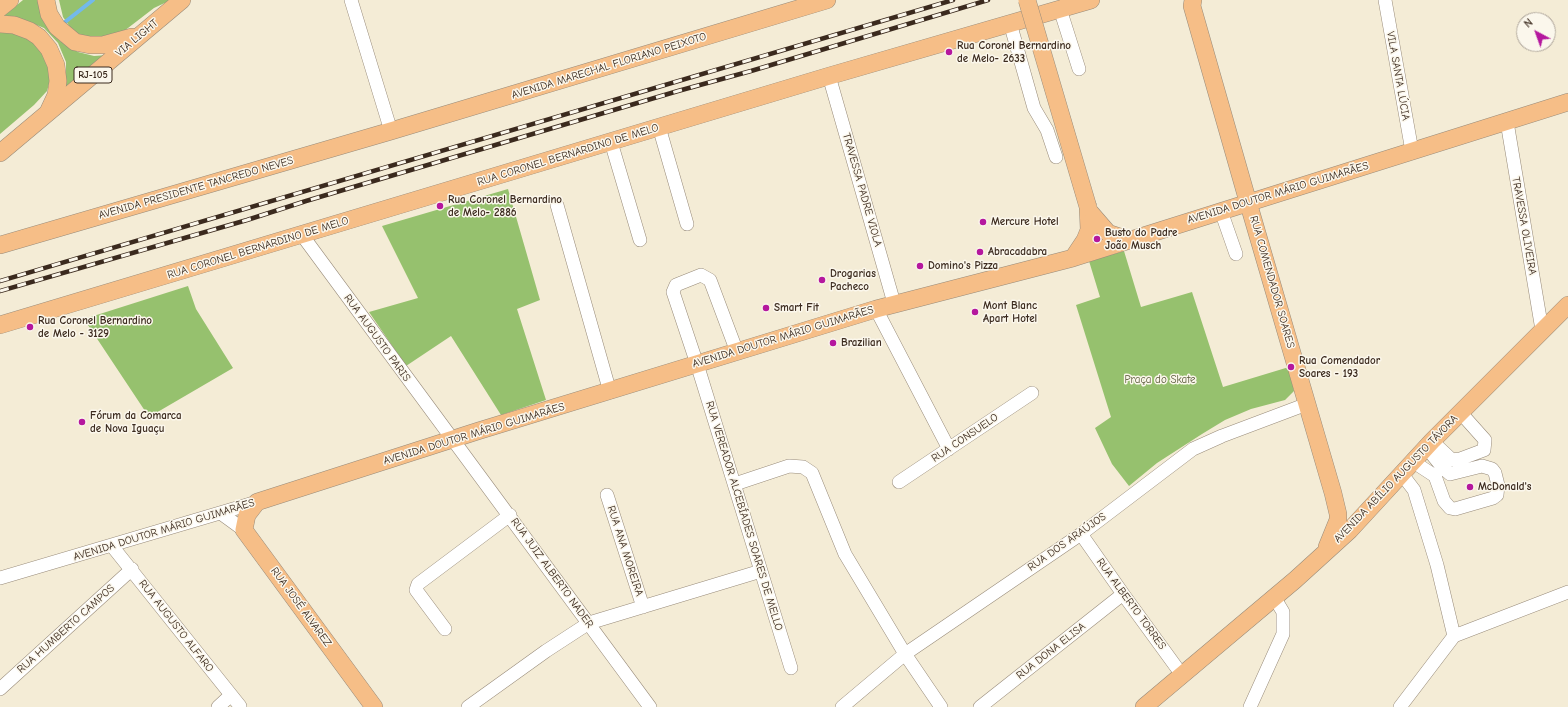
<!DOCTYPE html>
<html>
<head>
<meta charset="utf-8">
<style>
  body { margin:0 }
  #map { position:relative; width:1568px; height:707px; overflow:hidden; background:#f4ecd6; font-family:"Comic Neue",sans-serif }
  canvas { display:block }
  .north { position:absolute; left:1516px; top:12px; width:40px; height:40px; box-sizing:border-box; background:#fbf7ec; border:1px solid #aea59a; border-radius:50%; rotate:319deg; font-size:11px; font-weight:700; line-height:16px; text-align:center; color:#3b2a1e }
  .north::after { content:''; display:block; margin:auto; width:14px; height:18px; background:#b5179e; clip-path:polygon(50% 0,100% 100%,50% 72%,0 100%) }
</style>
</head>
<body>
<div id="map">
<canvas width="1568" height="707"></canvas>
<div class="north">N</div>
</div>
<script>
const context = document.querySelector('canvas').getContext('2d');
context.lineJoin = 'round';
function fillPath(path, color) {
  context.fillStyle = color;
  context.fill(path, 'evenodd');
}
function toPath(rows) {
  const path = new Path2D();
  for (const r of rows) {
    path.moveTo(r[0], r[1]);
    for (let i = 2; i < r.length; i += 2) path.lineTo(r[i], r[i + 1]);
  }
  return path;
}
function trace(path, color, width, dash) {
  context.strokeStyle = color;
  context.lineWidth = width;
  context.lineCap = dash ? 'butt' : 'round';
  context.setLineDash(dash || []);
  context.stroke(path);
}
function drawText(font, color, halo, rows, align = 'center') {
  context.font = font + ' "Comic Neue",sans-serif';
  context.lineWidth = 3;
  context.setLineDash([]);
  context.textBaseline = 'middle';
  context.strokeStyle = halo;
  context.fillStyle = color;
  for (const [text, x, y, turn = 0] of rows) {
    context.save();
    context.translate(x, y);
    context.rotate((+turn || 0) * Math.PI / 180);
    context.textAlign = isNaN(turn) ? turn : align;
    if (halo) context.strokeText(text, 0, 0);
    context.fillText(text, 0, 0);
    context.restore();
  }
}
const green = toPath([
  [23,0,42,0,46,24,60,41,78,52,94,56,108,55,63,91,66,79,66,62,58,43,44,28,27,21,10,18,0,19],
  [59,0,171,0,154,8,115,38,102,39,82,36,72,30,63,17],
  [7,32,27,34,40,46,49,64,51,77,47,91,34,105,0,134,0,33],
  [508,189,540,300,517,309,546,400,501,415,451,336,406,366,369,312,418,298,382,226],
  [1124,251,1141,307,1192,292,1223,387,1289,367,1294,391,1285,400,1251,409,1225,420,1202,434,1157,463,1129,486,1112,464,1095,428,1111,417,1076,305,1100,297,1089,261],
  [188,286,196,309,233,368,149,417,84,319]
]);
const stream = toPath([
  [65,22,93,0]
]);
const minor = toPath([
  [351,0,391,131],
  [1385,0,1412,151],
  [1060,9,1079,69],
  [1010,23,1034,108,1047,130,1056,157],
  [829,76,894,303],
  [1507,122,1542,330],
  [659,127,687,224],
  [611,142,640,240],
  [557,205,610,392],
  [1221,211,1236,254],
  [302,235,650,707],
  [876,309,949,449],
  [737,352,710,280,701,275,676,285,673,292,697,364,791,668],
  [1435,444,1452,460,1460,459,1484,450,1485,440,1460,412],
  [1412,461,1435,476,1444,501,1450,508,1455,509,1493,498,1497,495,1498,485,1495,473,1492,469,1482,466,1450,474,1443,468,1426,447],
  [1401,473,1414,490,1437,565,1454,636],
  [899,482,1032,393],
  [735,484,789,466,803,467,812,473,845,554,905,654,941,707],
  [607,495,643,607],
  [222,514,244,530],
  [1081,534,1123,594,1182,675],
  [112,546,240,706],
  [0,578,257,502],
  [445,629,416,590,418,584,510,515],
  [0,689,132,569],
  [218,707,231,695],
  [468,707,546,651,589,623,761,571],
  [842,707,905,654,1081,534,1193,449,1222,436,1307,404],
  [980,707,1123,594],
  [1250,707,1283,634,1283,612,1274,597],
  [1400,707,1454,636,1568,592]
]);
const major = toPath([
  [46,0,49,14,57,27,75,42,90,45,103,45,132,37],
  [1193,0,1192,6,1248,202,1333,493,1338,514,1338,520,1327,547],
  [0,8,10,0],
  [0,24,14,25,30,31,39,37,49,49,56,65,58,81,56,95,49,110],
  [0,153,182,0],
  [1089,211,1108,233,1129,240],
  [0,245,391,131,827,0],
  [1073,258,1085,240,1089,230,1088,207],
  [0,325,829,76,1091,0],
  [374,707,244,530,247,515,257,502,478,431,876,309,1073,258,1568,102],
  [1144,707,1295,580,1350,530,1432,441,1568,305]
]);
const rail = toPath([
  [0,281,953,0],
  [0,291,247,220,306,201,678,91,751,71,988,0]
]);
const majorBridge = toPath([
  [1027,0,1088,207]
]);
const markers = [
  [949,52,4,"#b5179e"],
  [440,206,4,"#b5179e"],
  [983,222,4,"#b5179e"],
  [1097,239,4,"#b5179e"],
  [980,252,4,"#b5179e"],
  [920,266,4,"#b5179e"],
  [822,280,4,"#b5179e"],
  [766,308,4,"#b5179e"],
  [975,312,4,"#b5179e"],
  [30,327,4,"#b5179e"],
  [833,343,4,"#b5179e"],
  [1291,367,4,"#b5179e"],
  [82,422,4,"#b5179e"],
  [1470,487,4,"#b5179e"]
];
const shields = [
  [93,75,38]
];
const shieldNames = [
  ["RJ-105",93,75]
];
const streetNames = [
  ["VIA LIGHT",137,38,-40],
  ["AVENIDA MARECHAL FLORIANO PEIXOTO",609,66,-17],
  ["VILA SANTA LÚCIA",1398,76,80],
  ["RUA CORONEL BERNARDINO DE MELO",568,155,-17],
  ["AVENIDA PRESIDENTE TANCREDO NEVES",196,188,-16],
  ["TRAVESSA PADRE VIOLA",862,190,74],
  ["AVENIDA DOUTOR MÁRIO GUIMARÃES",1278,193,-17],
  ["TRAVESSA OLIVEIRA",1524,226,80],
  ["RUA CORONEL BERNARDINO DE MELO",258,248,-17],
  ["RUA COMENDADOR SOARES",1272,282,74],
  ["AVENIDA DOUTOR MÁRIO GUIMARÃES",783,337,-17],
  ["RUA AUGUSTO PARIS",377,338,54],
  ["AVENIDA DOUTOR MÁRIO GUIMARÃES",474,434,-17],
  ["RUA CONSUELO",965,438,-34],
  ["AVENIDA ABÍLIO AUGUSTO TÁVORA",1396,479,-46],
  ["RUA VEREADOR ALCEBÍADES SOARES DE MELLO",744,516,73],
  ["AVENIDA DOUTOR MÁRIO GUIMARÃES",164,530,-17],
  ["RUA DOS ARAÚJOS",1067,542,-35],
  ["RUA ANA MOREIRA",625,551,72],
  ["RUA JUIZ ALBERTO NADER",552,573,54],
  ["RUA ALBERTO TORRES",1131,604,54],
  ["RUA JOSÉ ALVAREZ",301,607,54],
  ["RUA AUGUSTO ALFARO",176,626,52],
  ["RUA HUMBERTO CAMPOS",66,629,-42],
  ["RUA DONA ELISA",1051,651,-38]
];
const poiNames = [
  ["Rua Coronel Bernardino",957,46],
  ["de Melo- 2633",957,59],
  ["Rua Coronel Bernardino",448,200],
  ["de Melo- 2886",448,213],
  ["Mercure Hotel",991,222],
  ["Busto do Padre",1105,233],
  ["João Musch",1105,246],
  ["Abracadabra",988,252],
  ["Domino's Pizza",928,266],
  ["Drogarias",830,274],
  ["Pacheco",830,287],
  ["Mont Blanc",983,306],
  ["Apart Hotel",983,319],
  ["Smart Fit",774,308],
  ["Rua Coronel Bernardino",38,321],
  ["de Melo - 3129",38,334],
  ["Brazilian",841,343],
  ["Rua Comendador",1299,361],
  ["Soares - 193",1299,374],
  ["Fórum da Comarca",90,416],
  ["de Nova Iguaçu",90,429],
  ["McDonald's",1478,487]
];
const parkNames = [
  ["Praça do Skate",1160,380]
];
fillPath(green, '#96c16e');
trace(stream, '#73b9ea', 4);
trace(minor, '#988b7a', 14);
trace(major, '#988b7a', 18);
trace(minor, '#fff', 13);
trace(major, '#f6be87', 17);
trace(rail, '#3b2a1e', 4.5);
trace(rail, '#fbf7ec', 3, [9]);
trace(majorBridge, '#988b7a', 18, []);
trace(majorBridge, '#f6be87', 17);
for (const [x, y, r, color] of markers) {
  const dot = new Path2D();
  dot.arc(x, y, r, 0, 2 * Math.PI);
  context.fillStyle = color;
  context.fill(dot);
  trace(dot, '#fbf7ec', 1.5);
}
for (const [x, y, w] of shields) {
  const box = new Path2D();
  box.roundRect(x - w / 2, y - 8, w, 16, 3);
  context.fillStyle = '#fbf7ec';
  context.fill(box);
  trace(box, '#3b2a1e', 1);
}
drawText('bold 10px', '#3b2a1e', null, shieldNames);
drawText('11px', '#3b2a1e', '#fbf7ec', streetNames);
drawText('bold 11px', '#3b2a1e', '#fbf7ec', poiNames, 'left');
drawText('11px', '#565736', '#fbf7ec', parkNames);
</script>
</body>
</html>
